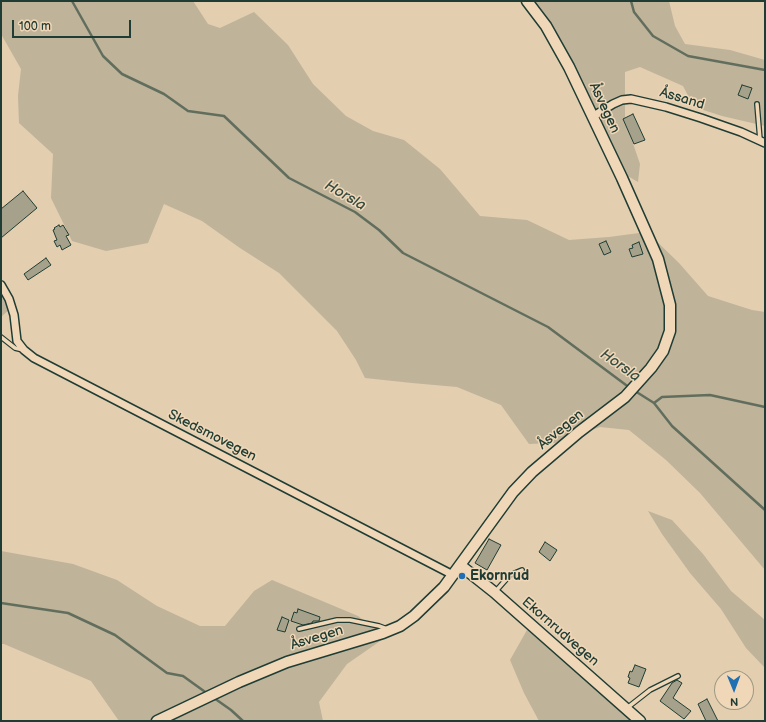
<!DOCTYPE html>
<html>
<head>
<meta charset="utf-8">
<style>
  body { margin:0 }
  #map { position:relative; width:766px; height:722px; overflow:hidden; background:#e3ceb0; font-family:"Balsamiq Sans",sans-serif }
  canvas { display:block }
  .frame { position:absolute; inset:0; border:2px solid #1f3d34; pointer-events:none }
  .north { position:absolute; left:714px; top:670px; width:40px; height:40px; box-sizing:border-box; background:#f0d7b8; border:1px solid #9c9983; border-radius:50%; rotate:179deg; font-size:11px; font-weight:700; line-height:16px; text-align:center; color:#1f3d34 }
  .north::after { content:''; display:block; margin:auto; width:14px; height:18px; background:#1f6fb2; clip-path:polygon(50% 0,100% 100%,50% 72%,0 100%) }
  .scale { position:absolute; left:12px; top:20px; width:119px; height:18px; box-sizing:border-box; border:2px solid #1f3d34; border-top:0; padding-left:5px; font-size:12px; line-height:14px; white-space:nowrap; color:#1f3d34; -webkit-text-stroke:3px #f0d7b8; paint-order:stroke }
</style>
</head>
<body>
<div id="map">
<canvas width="766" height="722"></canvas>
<div class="frame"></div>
<div class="north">N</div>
<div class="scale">100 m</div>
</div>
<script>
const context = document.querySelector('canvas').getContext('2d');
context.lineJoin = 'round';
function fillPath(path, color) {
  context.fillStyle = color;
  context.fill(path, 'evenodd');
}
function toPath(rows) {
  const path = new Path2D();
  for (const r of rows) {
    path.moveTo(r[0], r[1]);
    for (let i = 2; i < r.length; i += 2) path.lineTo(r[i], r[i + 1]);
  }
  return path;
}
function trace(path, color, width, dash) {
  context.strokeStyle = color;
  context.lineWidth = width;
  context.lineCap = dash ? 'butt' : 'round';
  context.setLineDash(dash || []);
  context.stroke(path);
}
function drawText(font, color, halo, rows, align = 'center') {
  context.font = font + ' "Balsamiq Sans",sans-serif';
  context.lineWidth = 3;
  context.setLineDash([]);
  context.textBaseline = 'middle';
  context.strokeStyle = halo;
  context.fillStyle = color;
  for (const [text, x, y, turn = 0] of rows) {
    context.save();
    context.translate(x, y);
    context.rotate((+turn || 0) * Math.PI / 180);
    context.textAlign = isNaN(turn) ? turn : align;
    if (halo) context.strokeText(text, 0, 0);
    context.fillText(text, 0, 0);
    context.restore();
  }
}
const green = toPath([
  [1,1,193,1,208,24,220,28,254,12,288,45,313,84,346,116,373,131,404,140,440,169,480,216,527,220,569,240,609,237,647,232,679,263,708,296,752,310,765,312,765,570,700,493,666,460,629,430,600,427,555,443,529,444,501,405,457,387,412,383,365,378,356,360,337,331,279,273,240,248,202,221,164,204,148,243,106,251,72,241,51,198,53,154,19,123,18,96,21,69,1,34],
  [530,1,669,1,675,26,685,44,730,50,765,60,765,126,722,116,694,107,683,86,640,67,625,72,625,120,640,164,638,182,621,172],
  [1,291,10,309,1,317],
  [648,511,672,520,703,554,731,591,765,620,765,668,746,648,721,609,690,573,662,534],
  [1,551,73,564,117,580,157,606,200,626,225,626,254,591,272,580,358,616,386,637,347,664,319,702,323,721,119,721,91,681,4,644,1,644],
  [527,630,566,656,603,683,645,721,539,721,524,693,510,660]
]);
const stream = toPath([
  [72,1,103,56,122,74,164,94,188,111,224,116,289,178,355,212,379,230,403,253,548,327,630,388],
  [631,1,634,12,653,36,688,56,765,70],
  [635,391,654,403,672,426,765,510],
  [654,403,662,397,710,395,765,407],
  [1,603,68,613,115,635,167,673,183,676,208,694],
  [214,698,231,710,243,721]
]);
const building = toPath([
  [742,85,752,88,748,99,738,95,742,85],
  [633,114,645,140,634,144,623,119,633,114],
  [23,191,37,208,1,238,1,209,23,191],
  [59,225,60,227,63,225,69,235,66,236,71,245,62,250,60,245,57,247,54,241,57,240,53,230,55,229,54,228,59,225],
  [606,241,611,252,604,255,599,244,606,241],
  [639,242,643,254,632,257,629,249,633,248,632,245,639,242],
  [46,258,51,265,28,280,24,274,46,258],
  [489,539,501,545,487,570,475,563,489,539],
  [545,542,557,550,550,561,539,552,545,542],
  [298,609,320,617,319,621,313,621,312,623,303,625,291,621,294,612,297,613,298,609],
  [282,617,289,620,285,632,277,630,282,617],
  [635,665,646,669,639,687,628,683,630,678,628,677,630,671,632,672,635,665],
  [677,680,682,683,673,698,691,711,684,719,660,701,672,683,677,680],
  [707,699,718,721,706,721,698,704,707,699]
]);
const lane = toPath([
  [757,104,760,140],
  [1,337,15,348,23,350],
  [495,592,510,575,522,570],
  [299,629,337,620,350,620,379,626,387,629],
  [627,708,650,690,678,676]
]);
const street = toPath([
  [592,117,613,104,622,100,631,99,666,107,701,118,741,132,765,143],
  [1,285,9,299,14,315,17,341,24,350,34,358,453,575]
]);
const secondary = toPath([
  [460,565,494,592,640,721],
  [157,721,239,682,287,662,383,633,400,626,414,616,444,587,513,492,532,472,579,432,625,397,651,368,663,351,670,331,670,305,658,259,622,178,569,67,546,26,527,1]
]);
const markers = [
  [462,576,4,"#1f6fb2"]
];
const streetNames = [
  ["Åssand",682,99,17],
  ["Åsvegen",604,108,65],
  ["Åsvegen",561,430,-39],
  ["Skedsmovegen",212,436,27],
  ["Ekornrudvegen",560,632,41],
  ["Åsvegen",317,638,-17]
];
const poiNames = [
  ["Ekornrud",470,576]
];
const waterNames = [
  ["Horsla",345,196,30],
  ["Horsla",620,366,35]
];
fillPath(green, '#bfb399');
trace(stream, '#626e5d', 2.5);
fillPath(building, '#a6a18a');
trace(building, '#1f3d34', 1);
trace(lane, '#1f3d34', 6);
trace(street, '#1f3d34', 10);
trace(secondary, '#1f3d34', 13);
trace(lane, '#f0d7b8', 3.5);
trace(street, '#f0d7b8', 7);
trace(secondary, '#f0d7b8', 10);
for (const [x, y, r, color] of markers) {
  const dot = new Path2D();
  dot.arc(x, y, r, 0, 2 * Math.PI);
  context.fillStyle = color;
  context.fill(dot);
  trace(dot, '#f0d7b8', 1.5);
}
drawText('14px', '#1f3d34', '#f0d7b8', streetNames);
drawText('bold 14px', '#1f3d34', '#f0d7b8', poiNames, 'left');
drawText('italic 15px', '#354d42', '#f0d7b8', waterNames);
</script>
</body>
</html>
